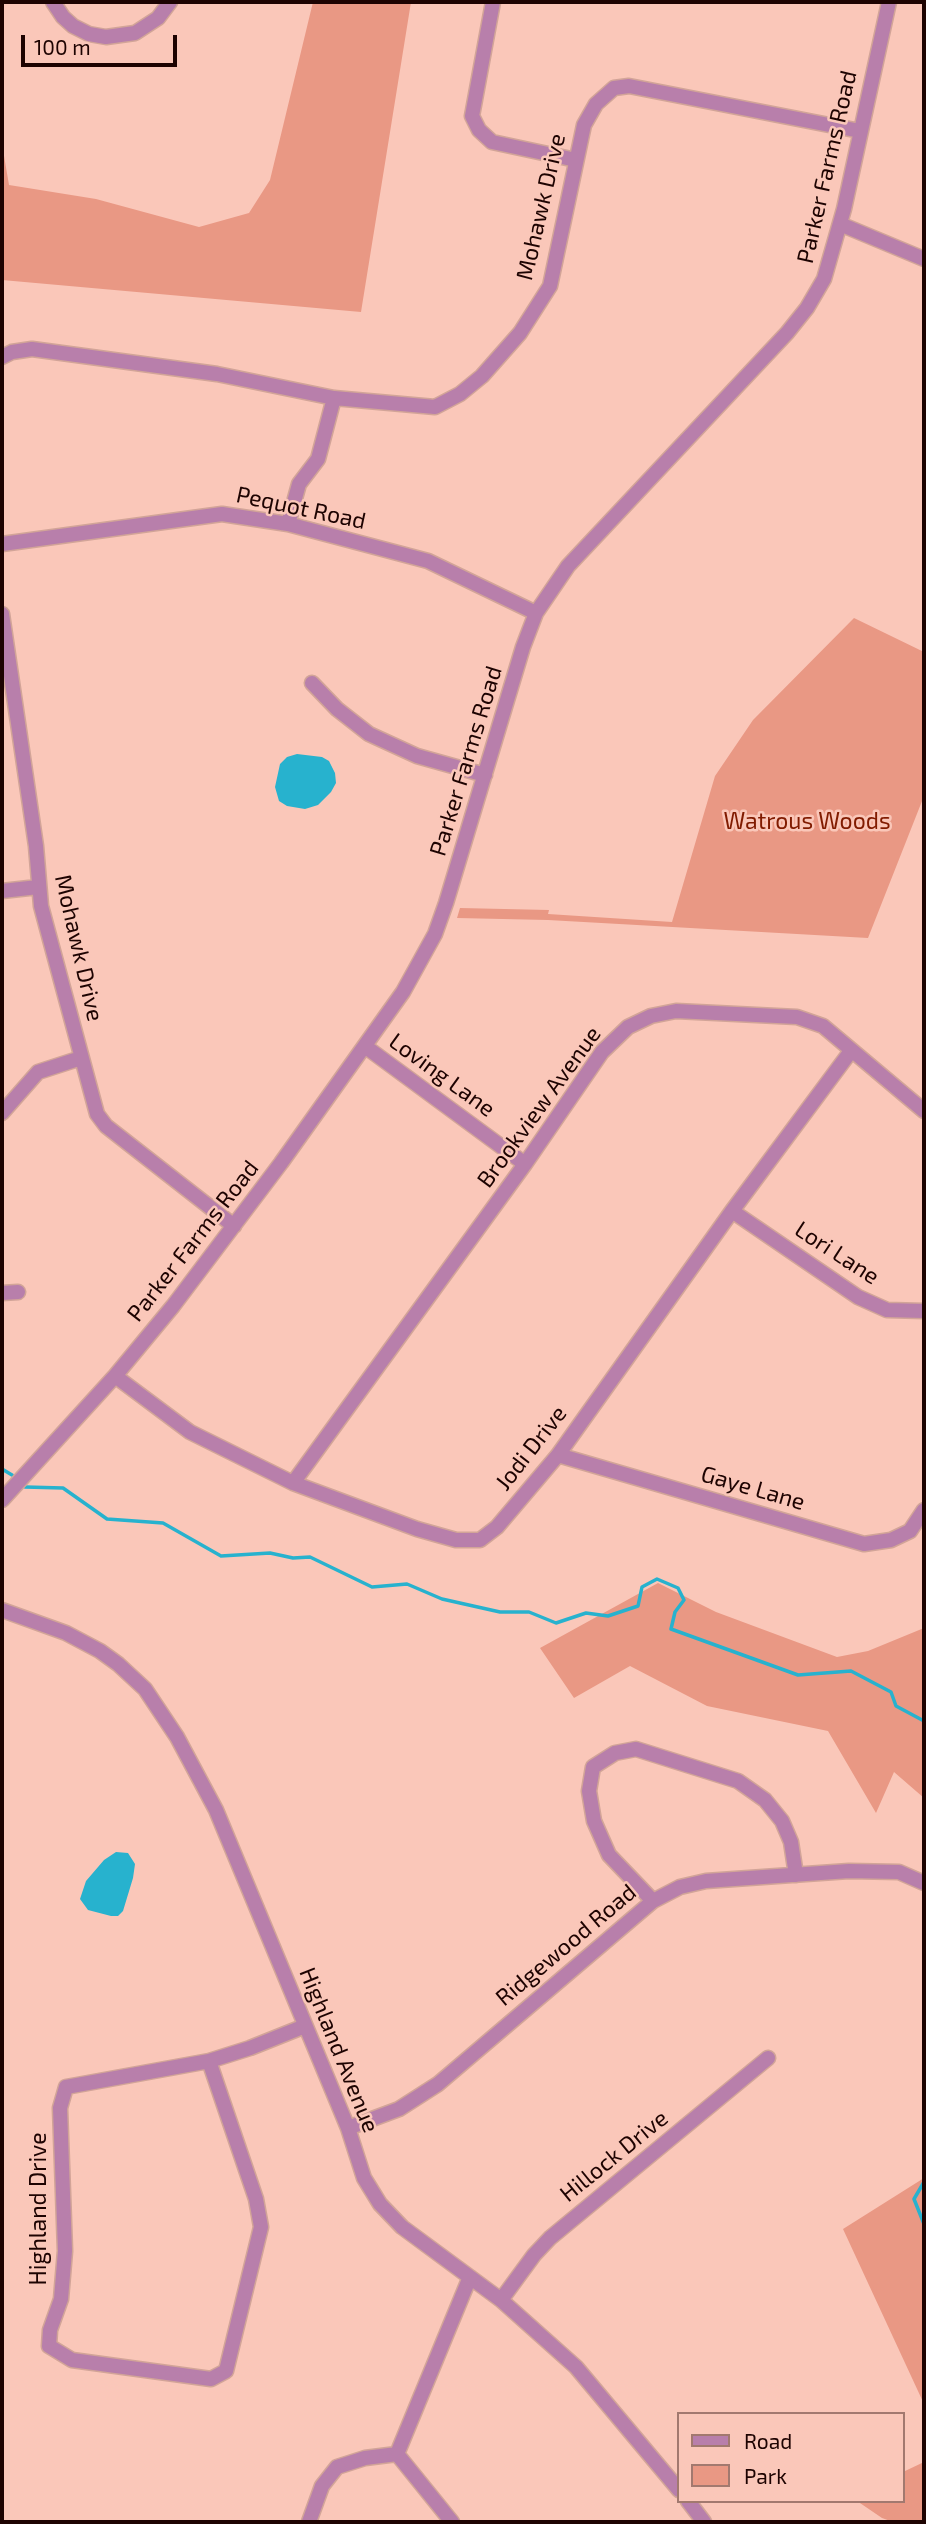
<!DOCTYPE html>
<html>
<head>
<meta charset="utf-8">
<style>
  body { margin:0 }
  #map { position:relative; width:926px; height:2524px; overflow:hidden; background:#fac7b9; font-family:"Exo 2",sans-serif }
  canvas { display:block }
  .frame { position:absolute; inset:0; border:4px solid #1d0301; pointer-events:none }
  .legend { position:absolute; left:677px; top:2412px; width:228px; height:91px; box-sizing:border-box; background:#fac7b9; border:2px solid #a2796f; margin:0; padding:9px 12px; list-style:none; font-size:21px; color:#1d0301 }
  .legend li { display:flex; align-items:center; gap:14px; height:35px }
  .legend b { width:35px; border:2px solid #a2796f }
  .scale { position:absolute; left:21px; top:35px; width:156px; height:32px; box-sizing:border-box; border:4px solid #1d0301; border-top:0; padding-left:9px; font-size:21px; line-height:24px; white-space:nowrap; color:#1d0301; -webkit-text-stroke:5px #fac7b9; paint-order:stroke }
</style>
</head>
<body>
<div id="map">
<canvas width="926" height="2524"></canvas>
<div class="frame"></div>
<ul class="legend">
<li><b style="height:9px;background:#b87fab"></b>Road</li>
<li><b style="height:19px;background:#e99884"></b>Park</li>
</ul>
<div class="scale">100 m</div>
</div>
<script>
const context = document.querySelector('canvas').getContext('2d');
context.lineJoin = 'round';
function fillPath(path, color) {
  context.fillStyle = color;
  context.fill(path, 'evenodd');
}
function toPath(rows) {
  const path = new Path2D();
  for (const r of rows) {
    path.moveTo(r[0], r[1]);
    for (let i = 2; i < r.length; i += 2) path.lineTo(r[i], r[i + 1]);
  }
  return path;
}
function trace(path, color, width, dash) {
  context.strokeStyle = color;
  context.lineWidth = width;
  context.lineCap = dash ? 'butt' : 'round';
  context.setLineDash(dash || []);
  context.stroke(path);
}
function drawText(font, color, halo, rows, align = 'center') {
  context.font = font + ' "Exo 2",sans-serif';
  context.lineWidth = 5;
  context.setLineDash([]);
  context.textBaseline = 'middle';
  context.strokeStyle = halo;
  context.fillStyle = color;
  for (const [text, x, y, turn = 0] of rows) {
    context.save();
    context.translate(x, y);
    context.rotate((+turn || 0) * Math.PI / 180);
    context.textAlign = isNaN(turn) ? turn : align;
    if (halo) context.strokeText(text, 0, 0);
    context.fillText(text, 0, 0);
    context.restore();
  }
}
const green = toPath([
  [313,2,411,2,361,312,2,280,4,242,2,241,2,144,9,185,96,199,199,227,249,213,270,180],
  [854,618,924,652,924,796,868,938,548,920,457,918,460,908,549,910,548,914,672,922,715,776,753,720],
  [658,1583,716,1612,837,1657,868,1651,924,1628,924,1798,894,1772,876,1813,828,1731,707,1706,630,1666,574,1698,540,1648],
  [924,2178,924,2404,843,2229],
  [924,2462,924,2522,893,2522,882,2518,857,2501,903,2501,903,2472]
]);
const water = toPath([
  [297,754,322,757,329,761,335,773,336,783,331,792,318,805,305,809,287,806,279,801,275,787,280,764,287,757],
  [116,1852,128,1853,135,1864,133,1878,123,1911,118,1916,111,1916,88,1910,80,1899,86,1881,104,1860]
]);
const stream = toPath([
  [2,1469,12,1475],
  [25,1487,63,1488,107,1519,163,1523,221,1556,270,1553,293,1558,310,1557,372,1587,407,1584,442,1599,500,1612,529,1612,556,1623,586,1613,608,1616,638,1606,642,1587,657,1579,678,1588,684,1600,675,1612,671,1629,798,1675,851,1671,891,1692,896,1706,924,1721],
  [924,2182,914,2199,924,2224]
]);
const minor = toPath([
  [53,2,63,17,73,26,89,34,106,37,135,33,158,18,170,2],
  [493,2,472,116,479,130,492,142,576,160],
  [840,224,924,259],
  [2,357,12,352,32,349,217,374,334,398,435,407,460,394,482,376,520,333,550,286,584,125,596,104,614,88,629,86,860,131],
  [288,524,299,484,318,459,334,398],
  [2,544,222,514,288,524,428,561,536,613],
  [2,614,36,846,41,906,97,1114,106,1126,234,1226],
  [312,683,337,709,369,734,417,756,485,775],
  [2,891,38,887],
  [366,1047,525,1164],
  [2,1113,38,1072,81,1058],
  [732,1211,858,1297,887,1310,924,1311],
  [2,1293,18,1292],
  [115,1376,190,1432,293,1483,417,1529,456,1540,480,1540,497,1527,558,1455,732,1211,851,1051],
  [558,1455,864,1544,891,1540,910,1531,924,1510],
  [293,1483,525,1164,602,1052,628,1027,651,1016,676,1011,797,1017,823,1026,924,1111],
  [2,1500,115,1376,173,1306,281,1163,403,992,435,934,446,903,523,647,536,613,568,566,787,333,807,308,824,279,844,209,889,2],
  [2,1610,66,1633,100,1651,118,1664,145,1689,177,1737,216,1810,348,2128,364,2178,380,2204,402,2227,501,2300,576,2367,679,2490],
  [653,1901,609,1855,594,1821,589,1791,593,1767,615,1753,636,1749,738,1781,765,1800,782,1821,791,1842,796,1875],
  [209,2061,256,2199,261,2227,226,2371,211,2379,72,2360,49,2346,50,2330,61,2299,65,2251,60,2108,66,2087,209,2061],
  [209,2061,250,2048,305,2026],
  [348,2128,399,2109,438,2084,653,1901,680,1887,706,1881,849,1871,899,1872,924,1883],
  [501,2300,534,2255,550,2238,768,2058],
  [397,2454,452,2522],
  [688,2501,704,2522],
  [309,2522,322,2486,337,2467,365,2458,397,2454,470,2277]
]);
const streetNames = [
  ["Parker Farms Road",827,167,-77],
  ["Mohawk Drive",541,207,-77],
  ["Pequot Road",301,508,12],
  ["Parker Farms Road",466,761,-73],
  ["Mohawk Drive",79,948,77],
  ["Loving Lane",442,1075,36],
  ["Brookview Avenue",539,1107,-54],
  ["Parker Farms Road",193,1241,-52],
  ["Lori Lane",837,1253,33],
  ["Jodi Drive",531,1448,-52],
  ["Gaye Lane",753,1488,16],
  ["Ridgewood Road",566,1945,-40],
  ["Highland Avenue",339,2050,68],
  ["Hillock Drive",614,2156,-39],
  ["Highland Drive",38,2209,-90]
];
const parkNames = [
  ["Watrous Woods",807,821]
];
fillPath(green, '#e99884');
fillPath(water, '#27b2ce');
trace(stream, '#27b2ce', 3.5);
trace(minor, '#d2a498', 17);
trace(minor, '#b87fab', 14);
drawText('23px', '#1d0301', '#fac7b9', streetNames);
drawText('23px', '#811b00', '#fac7b9', parkNames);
</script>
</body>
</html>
